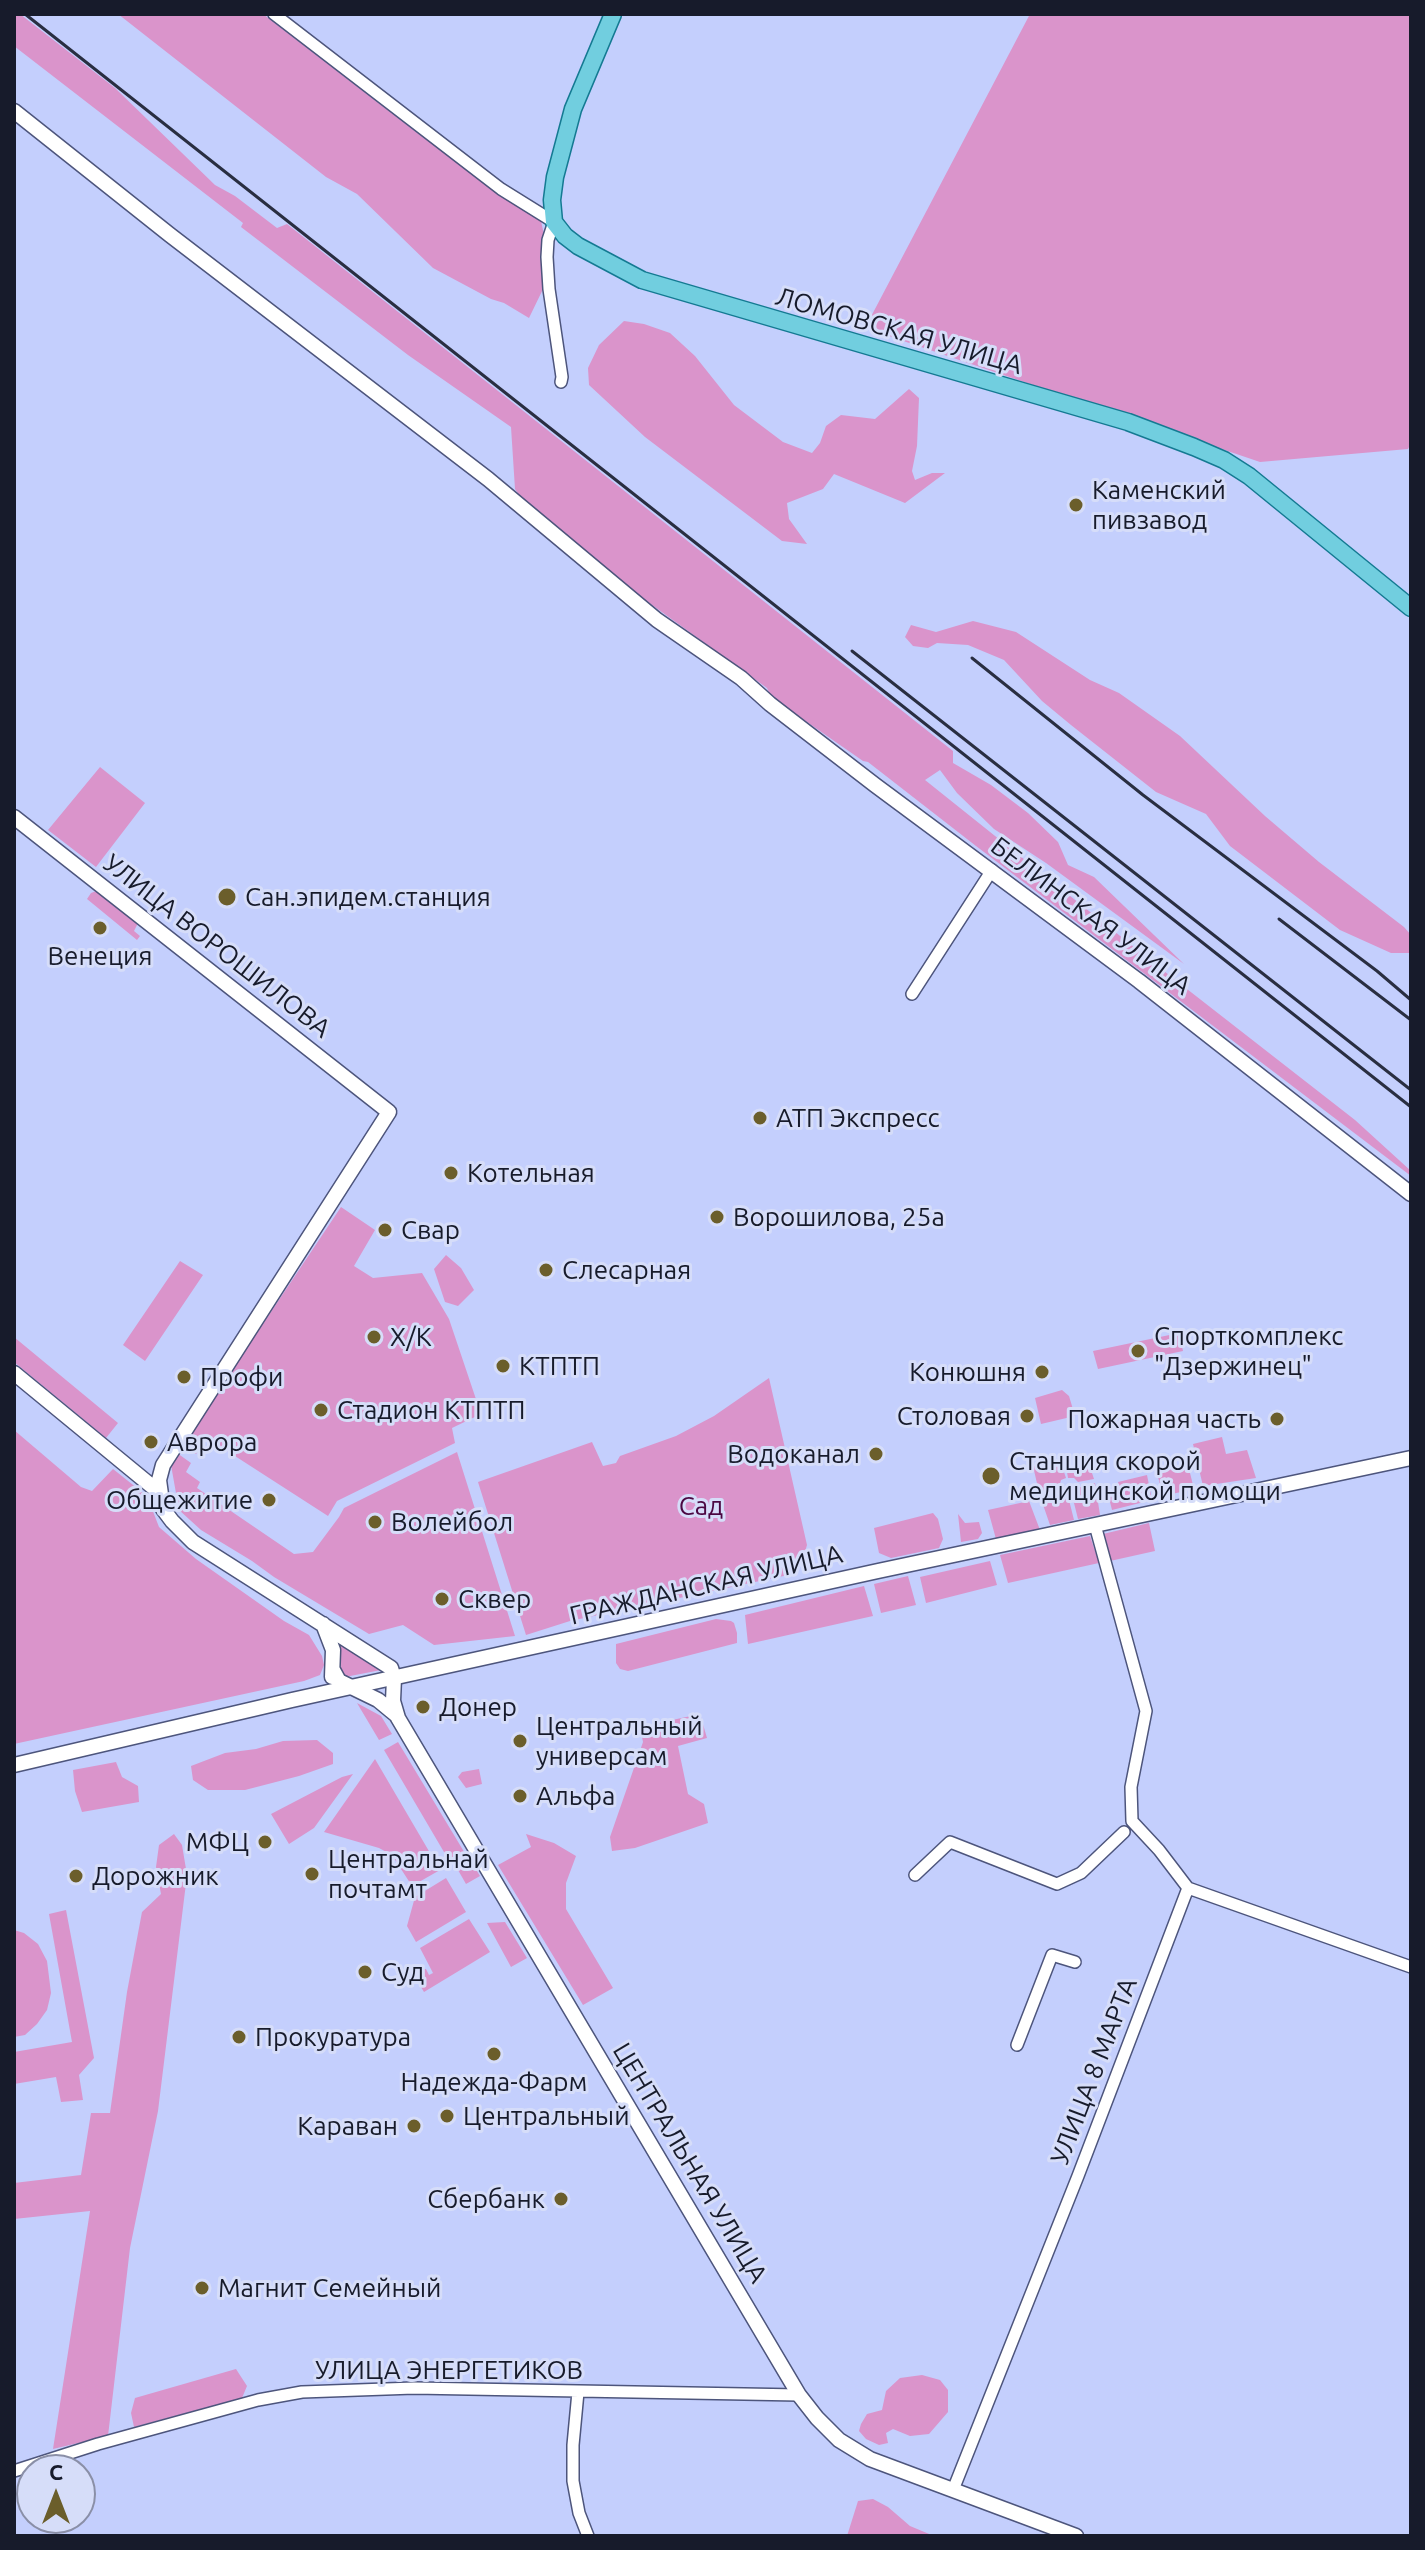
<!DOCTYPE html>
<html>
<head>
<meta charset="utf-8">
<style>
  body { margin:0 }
  #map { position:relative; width:1425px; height:2550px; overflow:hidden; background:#c4cffd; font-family:Ubuntu,sans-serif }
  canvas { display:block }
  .frame { position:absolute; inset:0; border:16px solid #171b2b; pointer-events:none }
  .north { position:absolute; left:16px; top:2454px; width:80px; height:80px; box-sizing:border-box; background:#d6ddf9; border:2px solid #8a8fa7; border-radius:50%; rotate:0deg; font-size:22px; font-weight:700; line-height:32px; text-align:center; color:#171b2b }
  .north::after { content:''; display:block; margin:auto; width:28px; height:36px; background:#6b5e2b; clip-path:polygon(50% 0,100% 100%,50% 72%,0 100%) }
</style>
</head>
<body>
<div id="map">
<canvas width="1425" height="2550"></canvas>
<div class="frame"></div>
<div class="north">С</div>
</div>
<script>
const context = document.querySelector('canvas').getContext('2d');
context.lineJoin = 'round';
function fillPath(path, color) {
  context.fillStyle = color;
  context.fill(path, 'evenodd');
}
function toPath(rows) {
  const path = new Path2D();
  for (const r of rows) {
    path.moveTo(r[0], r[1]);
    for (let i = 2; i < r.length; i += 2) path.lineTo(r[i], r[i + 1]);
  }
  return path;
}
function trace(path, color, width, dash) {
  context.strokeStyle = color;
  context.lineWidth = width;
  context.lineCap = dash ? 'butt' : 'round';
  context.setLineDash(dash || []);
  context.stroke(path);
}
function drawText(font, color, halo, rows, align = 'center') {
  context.font = font + ' Ubuntu,sans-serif';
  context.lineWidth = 6;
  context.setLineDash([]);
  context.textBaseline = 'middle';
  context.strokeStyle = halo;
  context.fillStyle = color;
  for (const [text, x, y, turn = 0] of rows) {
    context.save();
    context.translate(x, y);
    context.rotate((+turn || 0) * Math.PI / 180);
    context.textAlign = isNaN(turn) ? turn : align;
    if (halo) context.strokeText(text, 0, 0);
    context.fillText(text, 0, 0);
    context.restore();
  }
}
const green = toPath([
  [14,14,20,14,115,88,215,185,235,196,277,228,287,224,953,751,953,763,991,785,1028,813,1058,842,1068,865,1094,877,1184,964,1046,863,994,829,957,793,940,770,925,780,1169,975,1355,1120,1411,1171,1411,1176,976,846,868,762,863,761,771,697,767,688,616,579,529,510,515,489,511,427,408,355,241,227,243,223,14,46],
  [118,14,263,14,420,135,541,221,545,239,545,285,529,318,504,303,491,299,433,268,357,194,326,177],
  [1030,14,1411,14,1411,443,1408,449,1260,462,865,328],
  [624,321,644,324,670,333,695,356,734,405,783,442,812,453,820,443,826,426,841,415,875,419,909,389,919,398,917,446,912,471,915,480,932,473,945,473,905,503,834,474,823,489,787,503,789,519,807,544,782,541,645,437,589,385,588,368,599,345],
  [973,621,1016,632,1090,680,1119,693,1180,736,1265,816,1319,862,1404,927,1411,935,1411,953,1391,953,1340,930,1230,846,1206,814,1156,792,1071,725,1042,701,1004,660,968,645,937,643,928,648,913,646,905,637,911,625,936,632],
  [100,767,145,803,96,867,48,830],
  [99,890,138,923,134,931,140,936,137,940,87,899,91,893],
  [341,1207,375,1230,354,1266,373,1278,422,1273,449,1319,481,1414,452,1428,455,1443,337,1501,328,1516,207,1438,196,1454,182,1445],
  [446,1255,461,1268,474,1290,458,1306,445,1302,434,1269],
  [180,1261,203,1275,145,1361,123,1345],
  [1179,1333,1183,1351,1098,1369,1093,1351],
  [14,1337,118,1423,106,1438,14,1362],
  [769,1378,807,1545,802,1562,793,1574,570,1621,526,1635,478,1482,592,1442,603,1466,616,1463,620,1456,676,1436,714,1416],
  [1062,1390,1069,1396,1075,1416,1041,1424,1035,1398],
  [14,1430,81,1487,92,1491,113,1469,147,1496,159,1527,196,1559,284,1621,309,1635,322,1656,324,1665,320,1675,304,1681,14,1744],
  [1222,1437,1226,1454,1247,1450,1256,1478,1203,1486,1193,1444],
  [457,1452,515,1636,434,1645,403,1625,369,1634,274,1577,252,1561,201,1530,179,1510,171,1465,177,1453,191,1463,186,1472,200,1482,197,1488,294,1554,313,1552,339,1517,344,1508],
  [1057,1463,1060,1473,1064,1472,1066,1478,1061,1480,1059,1487,1039,1492,1033,1466],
  [1188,1465,1194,1489,1163,1496,1157,1473],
  [1090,1467,1094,1479,1078,1482,1074,1478,1068,1478,1067,1472],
  [1147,1475,1152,1500,1112,1510,1108,1494,1120,1491,1118,1482],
  [1095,1483,1100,1515,1078,1519,1072,1495,1077,1488],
  [1059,1491,1068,1496,1074,1520,1050,1525,1040,1496],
  [1029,1501,1040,1530,996,1539,988,1510],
  [933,1513,938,1519,943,1539,939,1548,891,1558,879,1553,874,1528],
  [958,1514,965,1523,979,1522,982,1533,978,1539,961,1542],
  [1149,1523,1155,1551,1110,1561,1103,1534],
  [1090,1536,1099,1563,1008,1583,1000,1555],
  [990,1561,997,1585,926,1603,920,1577],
  [908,1576,916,1605,881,1613,874,1584],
  [864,1586,873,1616,748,1644,745,1615],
  [716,1619,731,1621,734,1623,737,1633,737,1643,628,1671,620,1669,616,1663,616,1644],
  [336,1638,381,1670,340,1678,341,1658],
  [357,1703,381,1716,392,1734,379,1740],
  [700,1714,707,1738,678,1746,688,1794,704,1804,708,1823,635,1848,612,1851,610,1837,643,1742,640,1727],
  [317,1740,333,1753,333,1764,299,1776,245,1790,208,1790,193,1780,191,1766,225,1753,256,1749,283,1741],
  [398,1742,466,1855,451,1864,384,1750],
  [375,1759,440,1870,412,1886,392,1855,379,1848,324,1832],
  [116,1762,122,1777,138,1786,139,1802,82,1812,75,1791,73,1770],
  [479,1769,482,1784,466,1788,458,1777,462,1772],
  [353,1774,314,1828,289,1844,271,1814,342,1777],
  [174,1834,182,1845,187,1875,158,2111,130,2248,108,2436,53,2449,90,2211,14,2219,14,2183,81,2175,91,2113,110,2113,127,1992,142,1912,161,1894,156,1867,159,1845],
  [526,1834,554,1843,576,1856,566,1883,566,1909,613,1988,583,2005,498,1865,531,1847],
  [472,1863,480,1876,466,1884,458,1870],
  [446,1878,466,1912,416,1942,407,1926,415,1897],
  [66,1910,94,2058,79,2075,83,2100,61,2102,56,2077,14,2084,14,2052,72,2042,49,1914],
  [469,1919,490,1952,424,1992,418,1982,424,1978,414,1982,406,1967,426,1969,429,1975,433,1973,420,1948],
  [505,1922,527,1958,511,1967,487,1923],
  [14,1930,24,1933,38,1944,47,1961,51,1993,47,2010,37,2024,25,2035,14,2037],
  [236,2369,247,2386,242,2398,134,2427,131,2413,135,2398],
  [922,2375,940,2380,948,2390,948,2412,929,2434,910,2436,893,2429,886,2433,888,2443,879,2445,866,2439,859,2431,861,2424,867,2414,882,2410,886,2391,900,2378],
  [873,2499,888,2507,910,2526,934,2536,847,2536,858,2501]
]);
const minor = toPath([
  [274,14,501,189,554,222,548,240,547,257,549,289,562,377,561,382],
  [912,994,992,870],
  [1095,1525,1146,1711,1131,1787,1132,1821,1159,1850,1188,1888],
  [915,1875,950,1842,1057,1884,1081,1873,1124,1832],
  [1017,2045,1052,1955,1075,1962],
  [578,2392,573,2445,573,2481,579,2513,588,2536],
  [14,2471,98,2444,258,2400,302,2392,414,2388,799,2395],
  [953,2490,1078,2176,1188,1888,1411,1967]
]);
const tertiary = toPath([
  [14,111,170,235,488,479,657,620,741,678,770,704,875,785,1139,981,1411,1194],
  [14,817,389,1112,163,1465,159,1480,163,1509,172,1521,193,1542,391,1668,394,1678,393,1701,398,1718,799,2395,817,2418,839,2440,870,2459,1076,2536],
  [14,1373,160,1493],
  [323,1624,333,1650,332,1677],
  [333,1670,339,1681,378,1700,395,1714]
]);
const secondary = toPath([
  [14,1765,292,1700,878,1571,1411,1458]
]);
const primary = toPath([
  [613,14,573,109,555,177,552,200,554,222,565,236,578,246,642,280,1128,422,1194,447,1224,460,1249,476,1411,608]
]);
const rail = toPath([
  [25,14,1411,1107],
  [852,651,1411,1090],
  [972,658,1143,795,1377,971,1411,1000],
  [1279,919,1411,1020]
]);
const markers = [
  [1076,505,8,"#6b5e2b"],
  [227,897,10,"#6b5e2b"],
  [100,928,8,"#6b5e2b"],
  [760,1118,8,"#6b5e2b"],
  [451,1173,8,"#6b5e2b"],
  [717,1217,8,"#6b5e2b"],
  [385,1230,8,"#6b5e2b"],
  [546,1270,8,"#6b5e2b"],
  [374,1337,8,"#6b5e2b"],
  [1138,1351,8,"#6b5e2b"],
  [503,1366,8,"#6b5e2b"],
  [1042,1372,8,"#6b5e2b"],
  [184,1377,8,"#6b5e2b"],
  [321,1410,8,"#6b5e2b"],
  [1027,1416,8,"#6b5e2b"],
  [1277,1419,8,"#6b5e2b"],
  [151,1442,8,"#6b5e2b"],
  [876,1454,8,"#6b5e2b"],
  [991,1476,10,"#6b5e2b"],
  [269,1500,8,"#6b5e2b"],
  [375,1522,8,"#6b5e2b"],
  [442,1599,8,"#6b5e2b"],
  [423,1707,8,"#6b5e2b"],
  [520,1741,8,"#6b5e2b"],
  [520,1796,8,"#6b5e2b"],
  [265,1842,8,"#6b5e2b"],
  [312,1874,8,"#6b5e2b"],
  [76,1876,8,"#6b5e2b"],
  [365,1972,8,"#6b5e2b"],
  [239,2037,8,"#6b5e2b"],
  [494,2054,8,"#6b5e2b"],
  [447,2116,8,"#6b5e2b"],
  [414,2126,8,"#6b5e2b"],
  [561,2199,8,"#6b5e2b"],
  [202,2288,8,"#6b5e2b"]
];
const streetNames = [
  ["ЛОМОВСКАЯ УЛИЦА",899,331,16],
  ["БЕЛИНСКАЯ УЛИЦА",1091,916,37],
  ["УЛИЦА ВОРОШИЛОВА",217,946,38],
  ["ГРАЖДАНСКАЯ УЛИЦА",706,1585,-13],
  ["УЛИЦА 8 МАРТА",1094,2071,-69],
  ["ЦЕНТРАЛЬНАЯ УЛИЦА",690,2163,59],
  ["УЛИЦА ЭНЕРГЕТИКОВ",449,2370]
];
const poiNames = [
  ["Каменский",1092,490],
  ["пивзавод",1092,520],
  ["Сан.эпидем.станция",245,897],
  ["Венеция",100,956,"center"],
  ["АТП Экспресс",776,1118],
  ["Котельная",467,1173],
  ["Ворошилова, 25а",733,1217],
  ["Свар",401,1230],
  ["Слесарная",562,1270],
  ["Спорткомплекс",1154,1336],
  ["\"Дзержинец\"",1154,1366],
  ["Х/К",390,1337],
  ["КТПТП",519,1366],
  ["Конюшня",1026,1372,"right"],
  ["Профи",200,1377],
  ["Стадион КТПТП",337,1410],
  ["Столовая",1011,1416,"right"],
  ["Пожарная часть",1261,1419,"right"],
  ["Аврора",167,1442],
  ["Водоканал",860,1454,"right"],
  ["Станция скорой",1009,1461],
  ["медицинской помощи",1009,1491],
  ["Общежитие",253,1500,"right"],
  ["Волейбол",391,1522],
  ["Сквер",458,1599],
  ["Донер",439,1707],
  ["Центральный",536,1726],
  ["универсам",536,1756],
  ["Альфа",536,1796],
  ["МФЦ",249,1842,"right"],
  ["Центральнай",328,1859],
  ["почтамт",328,1889],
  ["Дорожник",92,1876],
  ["Суд",381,1972],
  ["Прокуратура",255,2037],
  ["Надежда-Фарм",494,2082,"center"],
  ["Центральный",463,2116],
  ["Караван",398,2126,"right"],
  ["Сбербанк",545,2199,"right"],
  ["Магнит Семейный",218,2288]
];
const parkNames = [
  ["Сад",701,1506]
];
fillPath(green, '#da94cb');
trace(minor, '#4d557c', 14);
trace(tertiary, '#4d557c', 17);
trace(secondary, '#4d557c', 17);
trace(primary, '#147a92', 19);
trace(minor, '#fff', 11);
trace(tertiary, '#fff', 14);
trace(secondary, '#fff', 14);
trace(primary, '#71cedf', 16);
trace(rail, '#292e41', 3);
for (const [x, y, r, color] of markers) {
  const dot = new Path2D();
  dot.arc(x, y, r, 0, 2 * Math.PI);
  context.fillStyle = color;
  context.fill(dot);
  trace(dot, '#d6ddf9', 3);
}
drawText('26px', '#171b2b', '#d6ddf9', streetNames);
drawText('26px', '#171b2b', '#d6ddf9', poiNames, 'left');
drawText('26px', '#4b0742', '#d6ddf9', parkNames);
</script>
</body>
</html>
